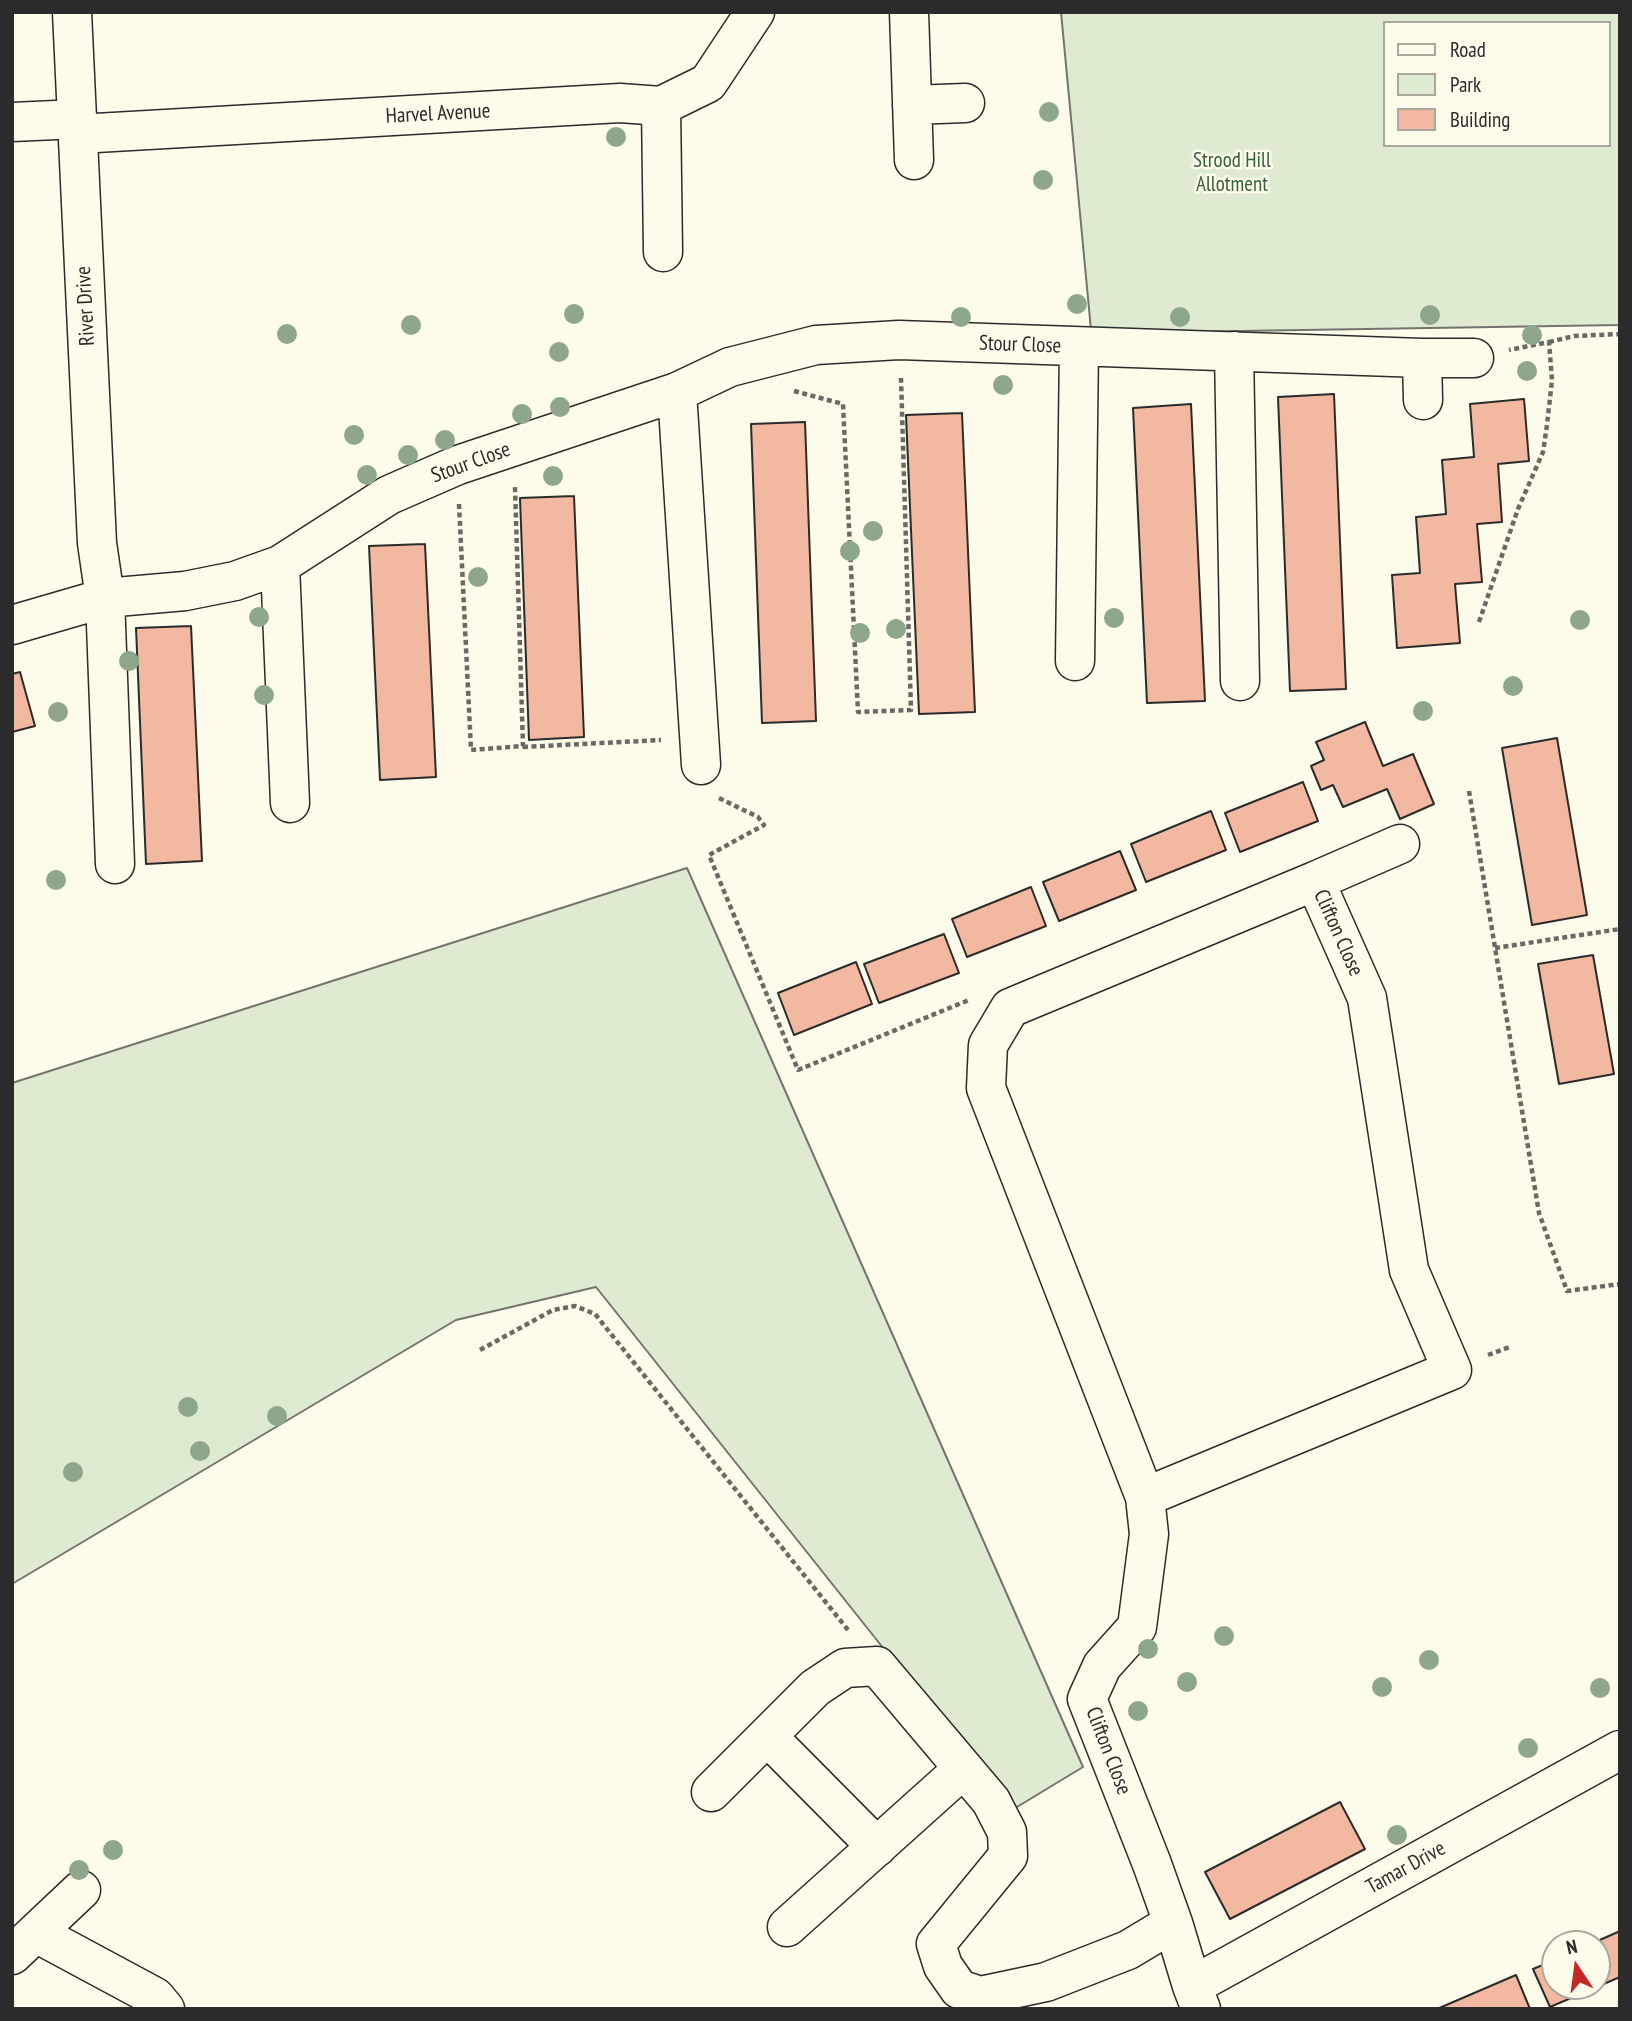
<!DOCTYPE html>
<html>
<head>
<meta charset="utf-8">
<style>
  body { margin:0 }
  #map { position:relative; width:1632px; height:2021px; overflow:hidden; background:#fdfbea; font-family:"PT Sans Narrow",sans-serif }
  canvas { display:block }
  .frame { position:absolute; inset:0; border:14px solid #2b2b2b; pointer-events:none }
  .legend { position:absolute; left:1383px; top:21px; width:228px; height:126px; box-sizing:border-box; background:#fdfbea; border:2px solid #a9a89e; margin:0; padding:9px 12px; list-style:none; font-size:21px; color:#2b2b2b }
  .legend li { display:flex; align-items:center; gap:14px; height:35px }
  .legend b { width:35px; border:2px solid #a9a89e }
  .north { position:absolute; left:1541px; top:1930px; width:70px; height:70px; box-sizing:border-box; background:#fdfbea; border:2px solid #a9a89e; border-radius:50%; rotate:347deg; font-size:19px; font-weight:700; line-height:28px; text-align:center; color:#2b2b2b }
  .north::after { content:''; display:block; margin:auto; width:24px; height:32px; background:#c62828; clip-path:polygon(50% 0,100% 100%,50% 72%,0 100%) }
</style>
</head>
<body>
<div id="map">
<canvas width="1632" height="2021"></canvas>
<div class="frame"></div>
<ul class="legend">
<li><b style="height:9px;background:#fdfbea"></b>Road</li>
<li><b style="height:19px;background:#deebd1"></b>Park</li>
<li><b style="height:19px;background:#f2b8a0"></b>Building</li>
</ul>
<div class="north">N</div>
</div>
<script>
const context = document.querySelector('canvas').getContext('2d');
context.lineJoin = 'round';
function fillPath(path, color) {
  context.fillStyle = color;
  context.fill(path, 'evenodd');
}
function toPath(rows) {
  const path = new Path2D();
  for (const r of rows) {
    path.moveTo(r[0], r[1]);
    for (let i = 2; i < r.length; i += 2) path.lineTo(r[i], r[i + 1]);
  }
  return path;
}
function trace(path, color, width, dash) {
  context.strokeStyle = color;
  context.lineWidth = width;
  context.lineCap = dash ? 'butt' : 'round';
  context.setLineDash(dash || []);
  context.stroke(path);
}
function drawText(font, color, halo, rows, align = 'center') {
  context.font = font + ' "PT Sans Narrow",sans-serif';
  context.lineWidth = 5;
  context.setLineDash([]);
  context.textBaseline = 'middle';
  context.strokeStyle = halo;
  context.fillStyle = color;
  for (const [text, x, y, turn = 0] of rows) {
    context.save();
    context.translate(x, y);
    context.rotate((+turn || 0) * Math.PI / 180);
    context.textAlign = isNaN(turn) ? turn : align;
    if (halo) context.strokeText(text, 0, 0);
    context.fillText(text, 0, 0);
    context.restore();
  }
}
const green = toPath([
  [1061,12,1620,12,1620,325,1176,332,1091,330,1061,12],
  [1385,23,1609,23,1609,145,1385,145,1385,23],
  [687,868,1083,1767,1012,1810,596,1287,456,1320,12,1584,12,1083,687,868]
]);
const building = toPath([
  [1334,394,1346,689,1290,691,1278,397,1334,394],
  [1524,399,1529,461,1498,464,1502,522,1477,524,1482,582,1455,584,1460,643,1397,648,1392,575,1420,573,1416,517,1446,514,1442,460,1474,457,1470,404,1524,399],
  [1191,404,1205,701,1147,703,1133,408,1191,404],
  [962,413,975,712,919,714,906,415,962,413],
  [805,422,816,721,762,723,751,424,805,422],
  [574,496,584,737,529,740,520,498,574,496],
  [425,544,436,777,380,780,369,546,425,544],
  [191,626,202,861,146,864,136,628,191,626],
  [20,672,35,726,12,732,12,674,20,672],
  [1365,722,1383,766,1413,754,1434,804,1400,819,1387,789,1343,807,1333,785,1321,790,1311,766,1324,760,1316,742,1365,722],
  [1557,738,1587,915,1532,925,1502,748,1557,738],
  [1303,782,1318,821,1240,852,1225,813,1303,782],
  [1211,811,1226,850,1146,882,1131,844,1211,811],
  [1120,851,1136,890,1059,921,1043,882,1120,851],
  [1031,887,1046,926,967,957,952,919,1031,887],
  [944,934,959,973,879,1003,864,964,944,934],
  [1593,955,1614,1074,1559,1084,1538,964,1593,955],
  [856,962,872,1004,794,1035,778,993,856,962],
  [1340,1802,1365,1849,1230,1919,1205,1872,1340,1802],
  [1620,1931,1620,1977,1550,2007,1533,1969,1555,1960,1555,1986,1597,1986,1597,1944,1591,1944,1620,1931],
  [1516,1975,1530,2009,1437,2009,1516,1975]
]);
const path = toPath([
  [1549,342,1574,336,1620,334],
  [794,391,843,404,858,712,911,710,901,378],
  [459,504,471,750,523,746,515,487],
  [1479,622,1518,509,1543,452,1547,425,1552,380,1549,342,1509,350],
  [523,747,661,740],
  [1469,791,1539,1213,1567,1291,1620,1284],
  [719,798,758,817,764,825,709,855,798,1070,969,1000],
  [1495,948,1620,929],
  [480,1350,553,1310,575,1306,595,1314,848,1630],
  [1488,1355,1510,1347]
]);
const minor = toPath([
  [72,12,97,543,105,598,115,864],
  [909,12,914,160],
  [912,105,965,103],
  [661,106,663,252],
  [12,122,78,119],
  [78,134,620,103,661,106,708,83,755,12],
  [1234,351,1240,681],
  [1422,358,1474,358],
  [677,392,701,765],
  [280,565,290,803],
  [12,625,105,598,185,591,235,581,280,565,389,495,458,465,677,392,730,367,816,345,899,340,1422,358,1423,400],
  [1075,661,1079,347],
  [1315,881,1400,844],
  [1145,1497,1452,1370,1409,1270,1367,998,1315,881,1010,1008,988,1045,986,1088,1145,1497,1149,1534,1137,1627,1102,1666,1087,1699,1152,1864,1173,1923,1192,1986,1201,2009],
  [767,1736,877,1847],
  [711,1792,815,1688,845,1668,877,1666,991,1801,1007,1832,1008,1856,936,1944,943,1966,959,1989,980,1996,1046,1982,1128,1950,1173,1923],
  [787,1927,963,1769],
  [36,1933,155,1997,165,2009],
  [12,1955,81,1890],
  [1192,1986,1620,1750]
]);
const trees = [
  [1049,112],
  [616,137],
  [1043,180],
  [1077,304],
  [574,314],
  [1430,315],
  [961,317],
  [1180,317],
  [411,325],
  [287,334],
  [1532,335],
  [559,352],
  [1527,371],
  [1003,385],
  [560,407],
  [522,414],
  [354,435],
  [445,440],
  [408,455],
  [367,475],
  [553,476],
  [873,531],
  [850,551],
  [478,577],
  [259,617],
  [1114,618],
  [1580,620],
  [896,629],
  [860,633],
  [129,661],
  [1513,686],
  [264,695],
  [1423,711],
  [58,712],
  [56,880],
  [188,1407],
  [277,1416],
  [200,1451],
  [73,1472],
  [1224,1636],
  [1148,1649],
  [1429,1660],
  [1187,1682],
  [1382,1687],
  [1600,1688],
  [1138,1711],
  [1528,1748],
  [1397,1835],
  [113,1850],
  [79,1870]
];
const streetNames = [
  ["Harvel Avenue",438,114,-3],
  ["River Drive",86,306,-93],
  ["Stour Close",1020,345,2],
  ["Stour Close",471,463,-20],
  ["Clifton Close",1338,933,66],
  ["Clifton Close",1108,1751,69],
  ["Tamar Drive",1406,1868,-29]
];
const parkNames = [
  ["Strood Hill",1232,161],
  ["Allotment",1232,185]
];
fillPath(green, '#deebd1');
trace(green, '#74746e', 2);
fillPath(building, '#f2b8a0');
trace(building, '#2b2b2b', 2);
trace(minor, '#2b2b2b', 41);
trace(path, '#6a6964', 4.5, [5, 3.5]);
trace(minor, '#fdfbea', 38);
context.fillStyle = '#8ea78a';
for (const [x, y] of trees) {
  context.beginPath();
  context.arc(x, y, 10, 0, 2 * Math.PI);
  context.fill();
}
drawText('21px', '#2b2b2b', '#fdfbea', streetNames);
drawText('21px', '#34623c', '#fdfbea', parkNames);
</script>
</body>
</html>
